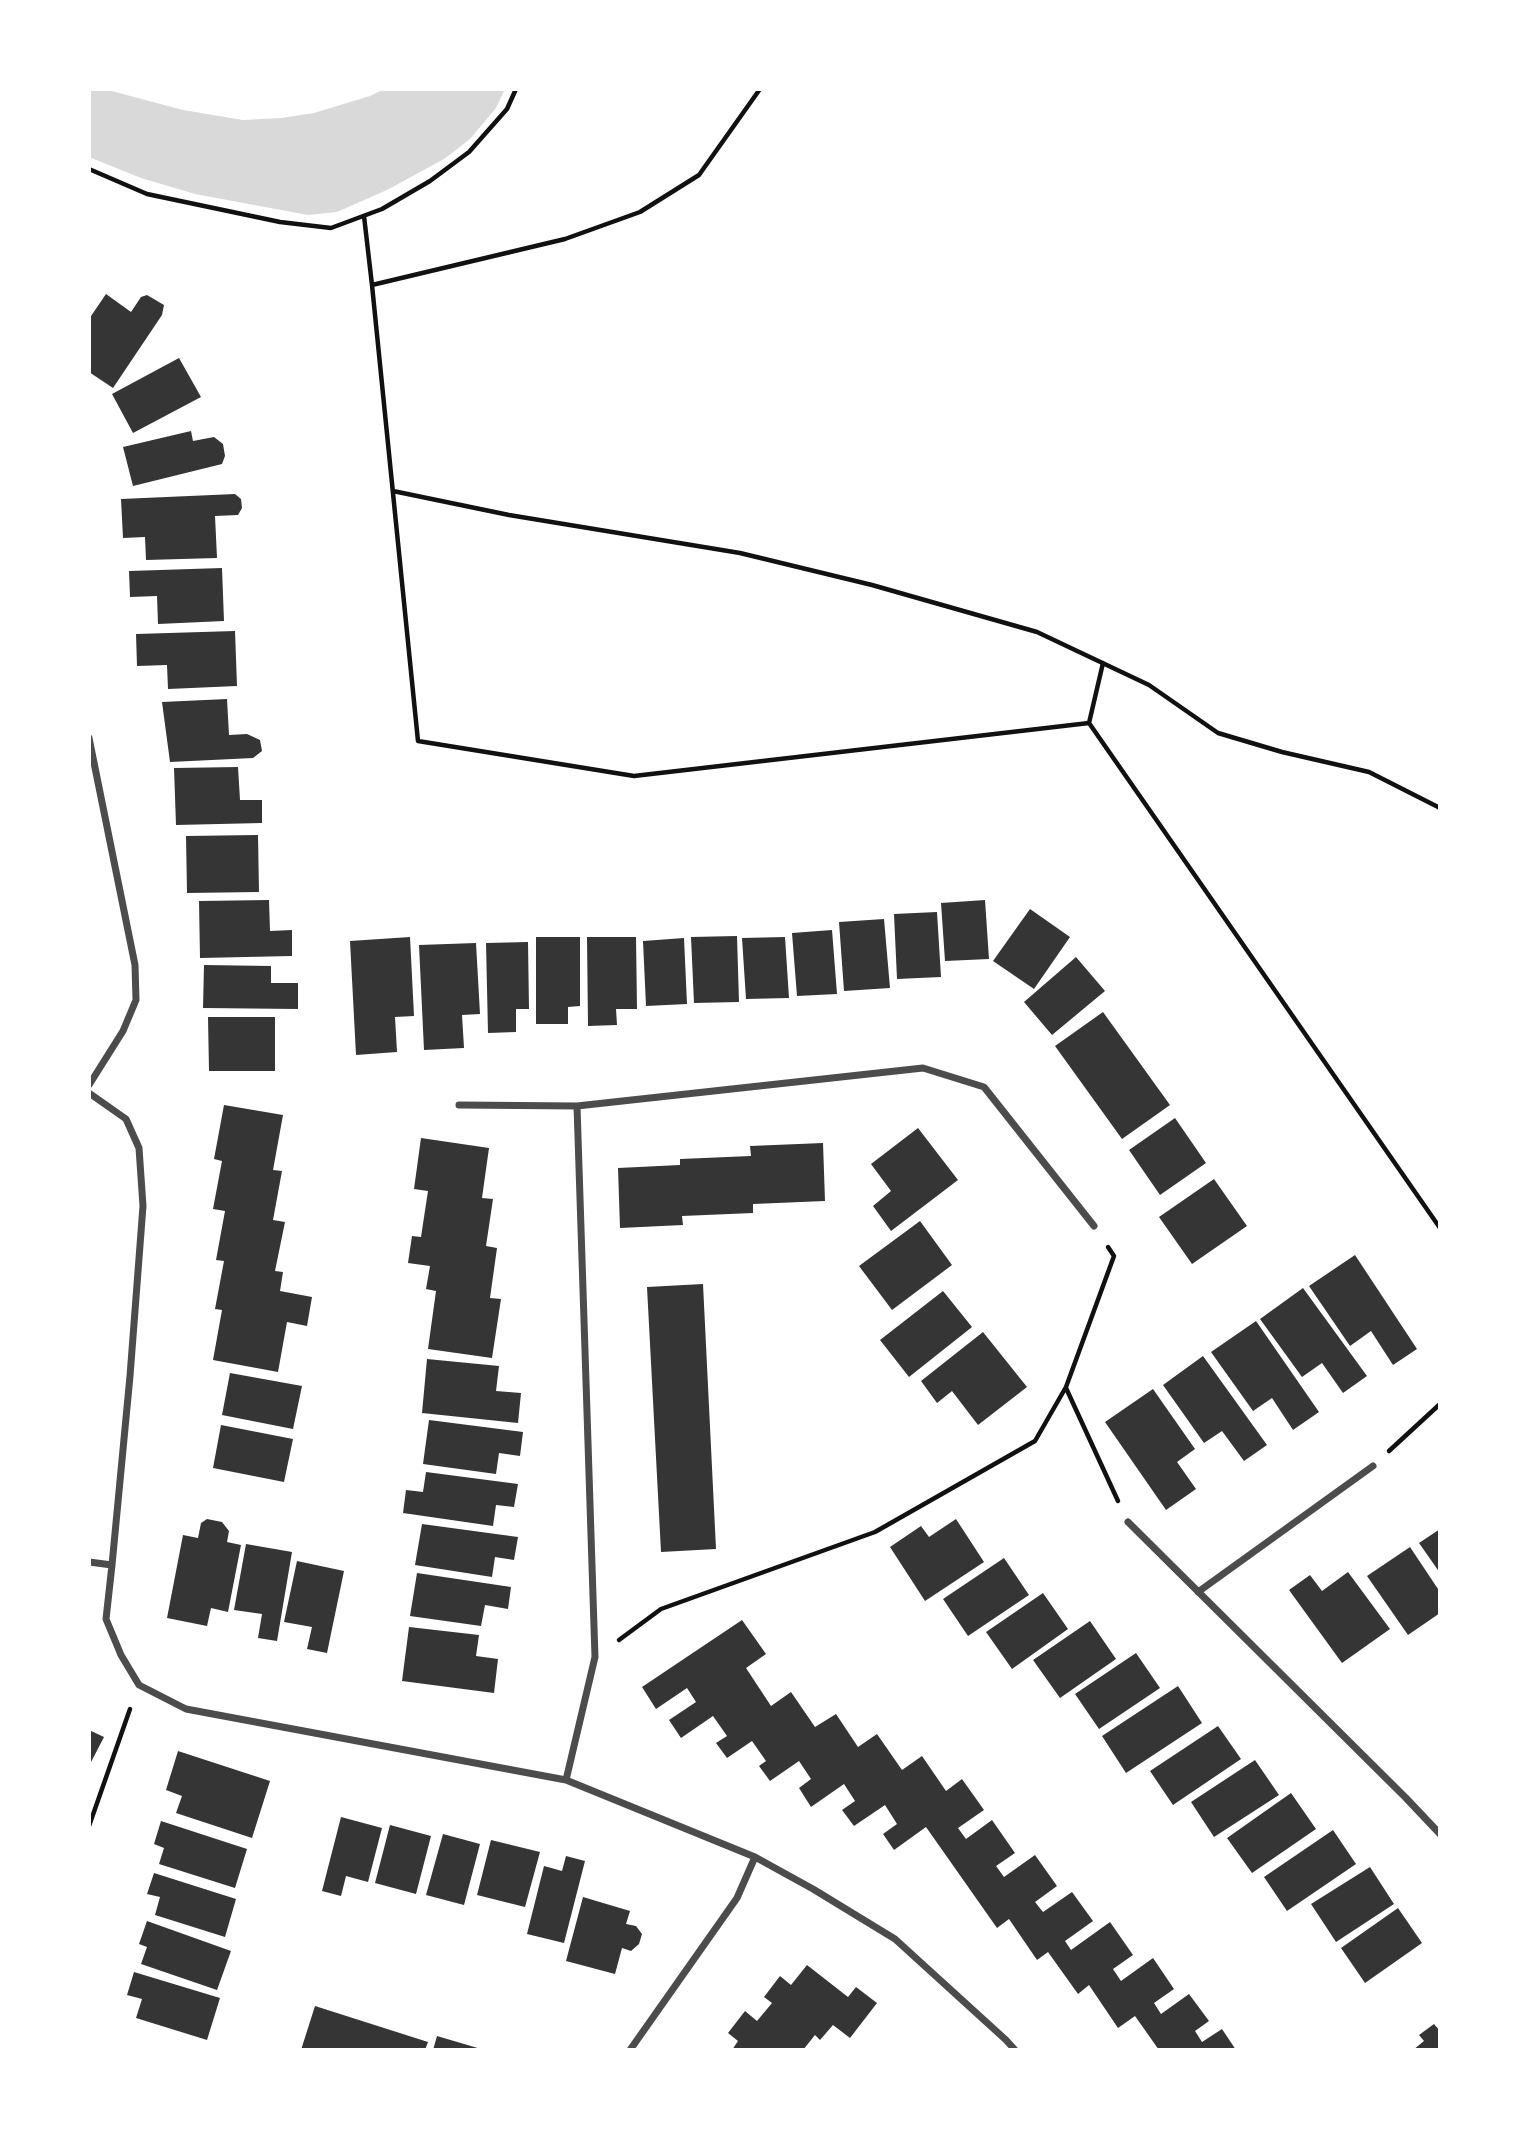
<!DOCTYPE html>
<html>
<head>
<meta charset="utf-8">
<style>
  body { margin:0 }
  #map { position:relative; width:1529px; height:2139px; overflow:hidden; background:#fff; font-family:"Source Sans 3",sans-serif }
  canvas { display:block }
  .frame { position:absolute; inset:0; border:91px solid #fff; pointer-events:none }
</style>
</head>
<body>
<div id="map">
<canvas width="1529" height="2139"></canvas>
<div class="frame"></div>
</div>
<script>
const context = document.querySelector('canvas').getContext('2d');
context.lineJoin = 'round';
function fillPath(path, color) {
  context.fillStyle = color;
  context.fill(path, 'evenodd');
}
function toPath(rows) {
  const path = new Path2D();
  for (const r of rows) {
    path.moveTo(r[0], r[1]);
    for (let i = 2; i < r.length; i += 2) path.lineTo(r[i], r[i + 1]);
  }
  return path;
}
function trace(path, color, width, dash) {
  context.strokeStyle = color;
  context.lineWidth = width;
  context.lineCap = dash ? 'butt' : 'round';
  context.setLineDash(dash || []);
  context.stroke(path);
}
const water = toPath([
  [89,89,104,89,183,110,243,120,281,118,314,113,370,96,384,89,505,89,496,108,470,139,444,159,387,190,337,212,308,215,195,194,141,178,89,157]
]);
const building = toPath([
  [106,294,131,312,141,297,147,295,164,305,162,315,113,388,89,372,89,319],
  [179,358,201,397,133,433,112,394],
  [191,431,193,441,214,437,223,444,225,456,222,464,133,486,123,447],
  [235,494,241,499,242,508,238,515,215,516,217,558,146,560,145,537,123,538,121,499],
  [222,568,224,621,158,624,157,596,130,597,129,571],
  [235,631,237,686,168,689,167,665,137,666,136,634],
  [227,699,229,735,247,734,260,740,262,751,253,758,170,762,162,702],
  [238,767,240,800,262,800,262,823,176,825,174,768],
  [258,835,259,892,187,893,186,836],
  [269,900,270,931,292,930,292,956,200,958,199,901],
  [985,900,989,959,945,961,941,903],
  [1030,909,1070,937,1034,989,993,961],
  [937,912,941,977,897,979,894,914],
  [884,919,890,988,844,991,839,922],
  [832,930,837,994,797,996,792,933],
  [737,936,739,1002,694,1003,691,937],
  [410,937,414,1016,395,1017,397,1052,356,1055,350,941],
  [536,937,580,937,580,1006,568,1007,568,1024,536,1024],
  [587,937,636,937,637,1009,616,1009,617,1025,588,1026],
  [785,937,789,998,746,999,742,938],
  [684,938,687,1004,646,1006,643,941],
  [528,942,529,1009,516,1009,516,1032,488,1033,486,943],
  [476,943,480,1014,462,1015,464,1048,424,1050,419,945],
  [1076,957,1105,991,1052,1035,1024,1002],
  [204,965,271,966,271,983,298,983,298,1009,203,1008],
  [1103,1012,1170,1105,1122,1139,1055,1046],
  [208,1017,275,1017,275,1071,209,1071],
  [224,1105,283,1115,273,1170,282,1171,273,1220,285,1222,275,1271,283,1272,280,1291,312,1297,307,1326,287,1322,278,1372,213,1360,222,1310,215,1309,224,1261,216,1260,225,1211,213,1209,222,1161,214,1159],
  [1175,1118,1206,1163,1160,1195,1129,1150],
  [918,1128,958,1180,891,1231,873,1206,891,1191,871,1164],
  [421,1138,489,1148,482,1198,493,1199,486,1246,497,1248,490,1298,501,1299,492,1358,428,1349,436,1291,426,1289,430,1266,408,1263,412,1236,421,1237,428,1191,414,1189],
  [823,1143,825,1201,753,1204,753,1213,682,1216,683,1225,620,1228,618,1168,680,1165,680,1159,751,1156,750,1146],
  [1214,1179,1247,1226,1192,1264,1159,1217],
  [920,1221,952,1265,892,1310,859,1266],
  [1355,1255,1417,1349,1393,1365,1371,1331,1350,1346,1309,1286],
  [703,1284,716,1549,661,1552,647,1287],
  [1303,1288,1367,1376,1343,1393,1322,1363,1302,1377,1260,1319],
  [943,1291,972,1327,909,1377,880,1340],
  [1256,1321,1319,1412,1293,1430,1272,1398,1253,1411,1211,1352],
  [983,1332,1027,1387,978,1425,952,1391,937,1403,921,1381],
  [1203,1356,1267,1445,1244,1461,1222,1431,1204,1443,1163,1385],
  [427,1359,499,1366,496,1391,521,1393,518,1423,422,1413],
  [230,1373,302,1386,293,1429,222,1415],
  [1153,1389,1195,1449,1177,1462,1196,1489,1166,1510,1105,1422],
  [429,1420,523,1432,520,1456,499,1453,496,1474,423,1464],
  [221,1425,293,1439,284,1482,213,1468],
  [426,1472,518,1484,514,1507,496,1505,493,1526,403,1513,406,1490,423,1492],
  [207,1519,222,1522,229,1531,227,1542,241,1545,228,1612,211,1608,207,1626,167,1618,183,1535,198,1538,201,1523],
  [956,1519,984,1562,925,1601,890,1547,921,1526,929,1537],
  [422,1524,518,1537,514,1560,495,1557,492,1577,415,1565],
  [1440,1529,1440,1573,1419,1543],
  [246,1544,292,1552,277,1641,258,1638,262,1614,234,1610],
  [1410,1547,1440,1592,1440,1613,1408,1635,1367,1576],
  [1004,1558,1029,1595,968,1636,943,1599],
  [297,1561,344,1571,327,1653,307,1649,312,1627,284,1622],
  [1348,1572,1390,1629,1342,1663,1289,1590,1310,1575,1322,1591],
  [417,1573,511,1587,508,1609,485,1605,481,1626,410,1616],
  [1043,1593,1068,1629,1012,1669,986,1632],
  [742,1620,766,1654,746,1668,771,1706,791,1692,815,1727,836,1714,858,1747,877,1734,902,1770,922,1756,946,1791,962,1779,984,1810,958,1828,966,1839,992,1820,1015,1853,996,1866,1004,1877,1035,1855,1057,1886,1035,1902,1043,1912,1072,1892,1093,1921,1065,1941,1071,1950,1110,1922,1133,1955,1113,1969,1121,1981,1153,1958,1174,1989,1154,2003,1161,2014,1189,1994,1209,2021,1195,2031,1202,2042,1222,2029,1236,2050,1159,2050,1135,2016,1118,2028,1089,1985,1078,1994,1048,1952,1037,1960,1009,1919,997,1928,926,1827,894,1850,883,1834,897,1824,885,1805,854,1826,842,1810,855,1801,844,1784,811,1807,799,1788,811,1779,799,1761,770,1781,759,1766,766,1761,752,1741,727,1758,716,1743,727,1736,713,1716,681,1738,669,1720,696,1702,687,1688,656,1709,642,1687],
  [1090,1621,1116,1659,1060,1698,1033,1660],
  [409,1627,479,1635,476,1656,498,1659,494,1693,402,1681],
  [1136,1653,1160,1688,1099,1729,1075,1694],
  [1178,1686,1202,1723,1126,1773,1102,1736],
  [1218,1726,1241,1759,1173,1805,1150,1771],
  [89,1730,104,1737,89,1766],
  [178,1751,270,1781,252,1838,176,1813,182,1796,166,1790],
  [1255,1760,1279,1795,1214,1837,1191,1802],
  [1291,1793,1316,1829,1252,1873,1227,1838],
  [341,1817,382,1828,368,1882,346,1876,341,1896,322,1891],
  [161,1821,247,1849,235,1888,159,1864,164,1848,154,1844],
  [390,1825,431,1836,416,1894,375,1883],
  [1333,1830,1356,1864,1287,1911,1264,1877],
  [443,1834,480,1844,464,1905,426,1895],
  [491,1840,540,1852,525,1907,477,1895],
  [566,1856,585,1861,564,1943,527,1934,544,1866,562,1871],
  [1370,1867,1394,1904,1336,1942,1311,1904],
  [154,1873,236,1899,225,1937,155,1915,160,1897,147,1894],
  [583,1897,630,1911,626,1924,636,1926,642,1934,639,1944,631,1951,622,1948,615,1974,566,1961],
  [1398,1908,1422,1943,1365,1983,1341,1948],
  [147,1921,231,1951,217,1990,141,1964,147,1947,139,1944],
  [807,1965,848,1997,856,1987,877,2003,850,2038,833,2025,820,2040,815,2035,803,2050,732,2050,738,2041,728,2033,745,2011,757,2021,772,2003,764,1997,780,1976,791,1985],
  [134,1972,220,1998,207,2040,136,2018,142,1999,127,1995],
  [315,2006,428,2042,425,2050,301,2050],
  [1434,2024,1440,2031,1440,2050,1413,2050,1424,2041,1419,2035],
  [437,2036,481,2049,481,2050,433,2050]
]);
const path = toPath([
  [89,169,147,194,280,222,331,228,382,209,430,181,469,152,507,109,516,89],
  [364,216,372,285,418,741,634,776,1089,723],
  [372,285,565,239,640,212,699,175,760,89],
  [393,491,509,515,740,553,872,585,1037,632,1149,685,1218,733,1282,752,1369,772,1440,808],
  [1103,663,1089,723,1440,1228],
  [1066,1388,1118,1501],
  [1389,1451,1440,1404],
  [619,1640,661,1609,875,1532,1035,1441,1066,1387,1114,1256,1108,1247],
  [89,1826,130,1709]
]);
const minor = toPath([
  [89,738,135,965,136,1000,123,1031,89,1085],
  [89,1093,126,1119,139,1148,143,1206,130,1376,112,1565],
  [459,1105,577,1106,923,1068,984,1087,1094,1226],
  [1128,1522,1406,1798,1440,1834],
  [89,1562,112,1565,106,1619,121,1655,139,1685,186,1709,566,1780,755,1857,813,1889,895,1939,1006,2040,1015,2050],
  [1198,1592,1373,1466],
  [566,1780,595,1657,577,1106],
  [630,2050,737,1898,755,1857]
]);
fillPath(water, '#d9d9d9');
fillPath(building, '#353535');
trace(path, '#111', 4.5);
trace(minor, '#4c4c4c', 7);
</script>
</body>
</html>
